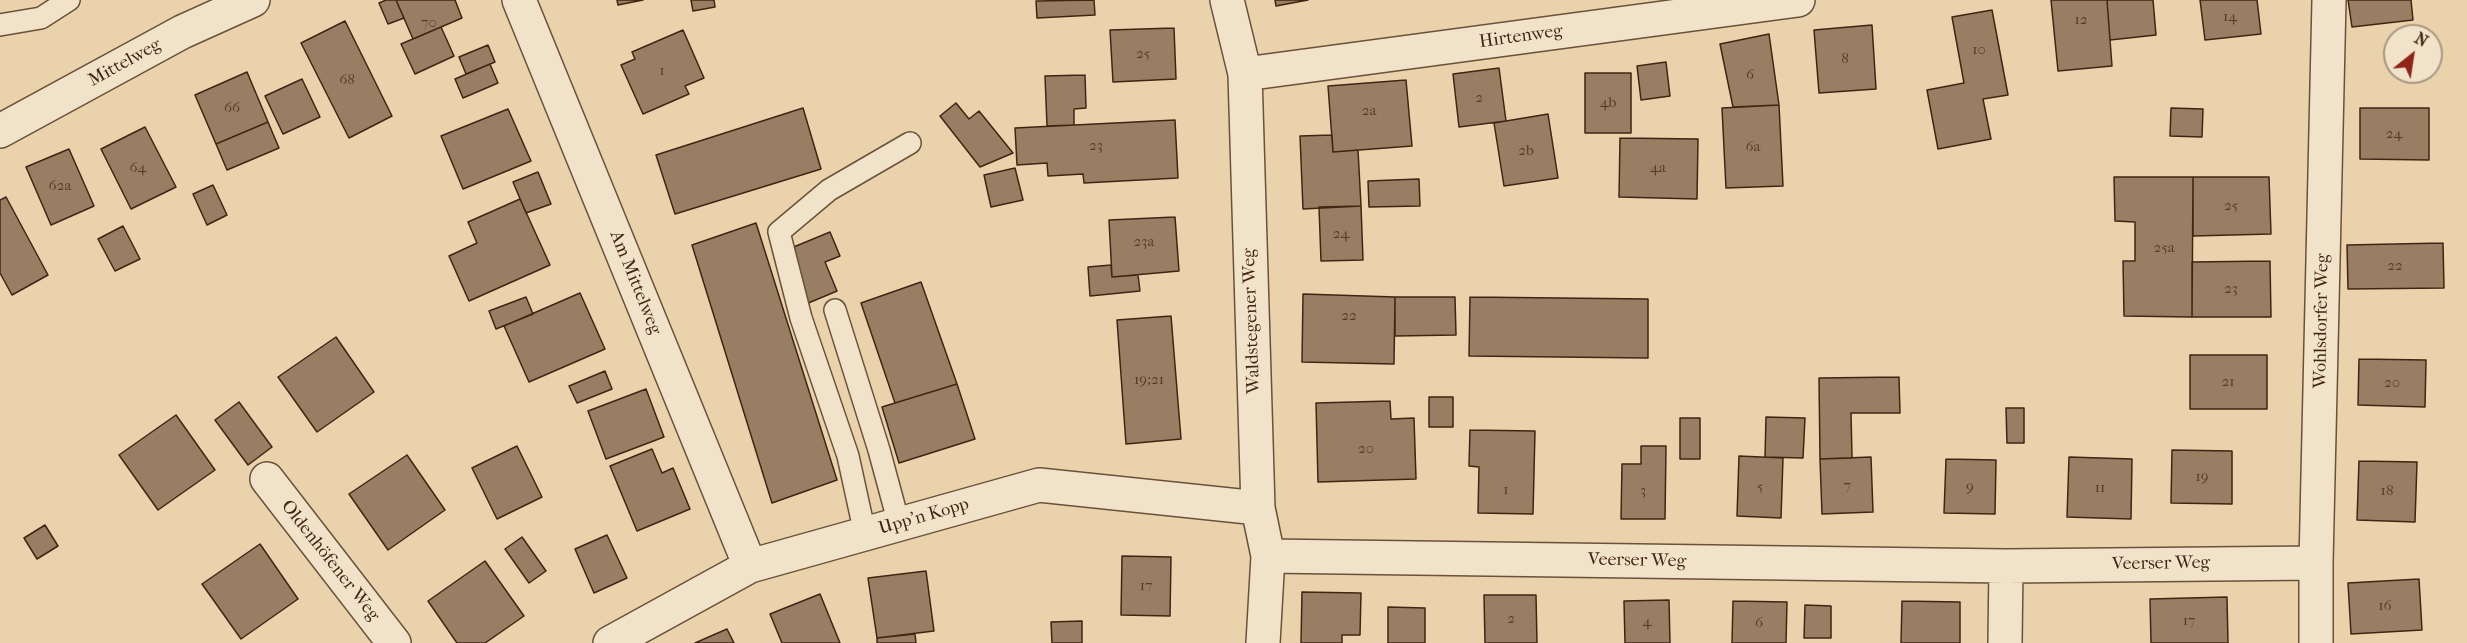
<!DOCTYPE html>
<html>
<head>
<meta charset="utf-8">
<style>
  body { margin:0 }
  #map { position:relative; width:2467px; height:643px; overflow:hidden; background:#ead2ad; font-family:"IM FELL French Canon",serif }
  canvas { display:block }
  .north { position:absolute; left:2383px; top:24px; width:60px; height:60px; box-sizing:border-box; background:#f1e2ca; border:2px solid #aa9780; border-radius:50%; rotate:30deg; font-size:16px; font-weight:700; line-height:24px; text-align:center; color:#402612 }
  .north::after { content:''; display:block; margin:auto; width:21px; height:27px; background:#8f2418; clip-path:polygon(50% 0,100% 100%,50% 72%,0 100%) }
</style>
</head>
<body>
<div id="map">
<canvas width="2467" height="643"></canvas>
<div class="north">N</div>
</div>
<script>
const context = document.querySelector('canvas').getContext('2d');
context.lineJoin = 'round';
function fillPath(path, color) {
  context.fillStyle = color;
  context.fill(path, 'evenodd');
}
function toPath(rows) {
  const path = new Path2D();
  for (const r of rows) {
    path.moveTo(r[0], r[1]);
    for (let i = 2; i < r.length; i += 2) path.lineTo(r[i], r[i + 1]);
  }
  return path;
}
function trace(path, color, width, dash) {
  context.strokeStyle = color;
  context.lineWidth = width;
  context.lineCap = dash ? 'butt' : 'round';
  context.setLineDash(dash || []);
  context.stroke(path);
}
function drawText(font, color, halo, rows, align = 'center') {
  context.font = font + ' "IM FELL French Canon",serif';
  context.lineWidth = 4.5;
  context.setLineDash([]);
  context.textBaseline = 'middle';
  context.strokeStyle = halo;
  context.fillStyle = color;
  for (const [text, x, y, turn = 0] of rows) {
    context.save();
    context.translate(x, y);
    context.rotate((+turn || 0) * Math.PI / 180);
    context.textAlign = isNaN(turn) ? turn : align;
    if (halo) context.strokeText(text, 0, 0);
    context.fillText(text, 0, 0);
    context.restore();
  }
}
const building = toPath([
  [386,0,396,0,404,18,388,24,379,3,386,0],
  [396,0,455,0,462,18,413,39,396,0],
  [617,0,643,0,618,5,617,0],
  [691,0,714,0,715,7,693,11,691,0],
  [1094,0,1095,15,1037,18,1036,1,1094,0],
  [1275,0,1308,0,1276,6,1275,0],
  [2051,0,2107,0,2112,66,2058,71,2051,0],
  [2107,0,2153,0,2156,35,2110,40,2107,0],
  [2200,0,2257,0,2261,34,2205,40,2200,0],
  [2348,0,2411,0,2413,20,2352,27,2348,0],
  [1992,10,2008,95,1983,99,1991,139,1938,149,1927,90,1964,83,1952,17,1992,10],
  [345,21,392,116,349,138,301,43,345,21],
  [1872,25,1876,89,1819,93,1814,30,1872,25],
  [441,27,454,56,415,74,401,44,441,27],
  [1174,28,1176,79,1113,82,1110,30,1174,28],
  [683,30,704,78,685,86,689,94,643,114,621,65,635,59,632,52,683,30],
  [1769,34,1779,105,1733,107,1720,44,1769,34],
  [488,45,495,62,466,74,459,57,488,45],
  [1666,62,1670,96,1641,100,1637,66,1666,62],
  [490,64,498,83,463,98,455,79,490,64],
  [1499,68,1506,121,1459,127,1453,74,1499,68],
  [247,72,268,122,216,144,195,95,247,72],
  [1585,73,1631,73,1631,133,1585,133,1585,73],
  [1085,75,1086,108,1074,109,1074,125,1047,126,1045,76,1085,75],
  [302,79,320,117,283,134,265,96,302,79],
  [1406,80,1412,146,1333,152,1328,86,1406,80],
  [956,103,969,119,979,111,1013,153,980,167,940,116,956,103],
  [1779,105,1783,186,1726,188,1722,108,1779,105],
  [803,108,821,169,675,214,656,155,803,108],
  [2171,108,2203,109,2202,137,2170,136,2171,108],
  [2360,108,2429,108,2429,160,2360,159,2360,108],
  [508,109,531,161,463,189,441,136,508,109],
  [1548,114,1558,178,1504,186,1494,123,1548,114],
  [1175,120,1178,178,1084,183,1083,174,1048,176,1047,163,1017,165,1015,128,1175,120],
  [268,122,279,148,227,170,216,144,268,122],
  [145,127,176,187,131,209,101,149,145,127],
  [1332,135,1333,152,1358,150,1361,206,1303,209,1300,136,1332,135],
  [1620,138,1698,139,1697,199,1619,197,1620,138],
  [69,149,94,206,51,225,26,167,69,149],
  [1015,168,1023,200,991,207,984,175,1015,168],
  [538,172,551,204,526,213,513,182,538,172],
  [2114,177,2193,177,2192,317,2124,316,2123,261,2135,261,2135,222,2115,221,2114,177],
  [2193,177,2269,177,2271,234,2193,236,2193,177],
  [1419,179,1420,206,1369,207,1368,181,1419,179],
  [213,185,227,215,207,225,193,194,213,185],
  [6,197,48,275,12,295,0,273,0,200,6,197],
  [520,199,550,265,469,301,449,256,477,243,468,222,520,199],
  [1361,206,1363,260,1321,261,1319,207,1361,206],
  [1175,217,1179,271,1112,277,1109,220,1175,217],
  [756,223,837,480,772,503,692,245,756,223],
  [123,226,140,259,115,271,98,239,123,226],
  [830,232,840,256,825,262,837,291,806,304,784,251,830,232],
  [2443,243,2444,288,2348,289,2347,245,2443,243],
  [2270,261,2271,317,2192,317,2192,262,2270,261],
  [1111,265,1112,277,1138,275,1140,291,1090,296,1088,267,1111,265],
  [921,282,957,384,895,403,861,303,921,282],
  [580,293,605,349,529,382,504,326,580,293],
  [1303,294,1395,297,1394,364,1302,362,1303,294],
  [526,297,533,314,496,329,489,311,526,297],
  [1395,297,1455,297,1456,335,1395,336,1395,297],
  [1470,297,1648,299,1648,358,1469,356,1470,297],
  [1171,316,1181,439,1126,444,1117,320,1171,316],
  [336,337,374,392,317,432,278,377,336,337],
  [2190,355,2267,355,2267,409,2190,409,2190,355],
  [2359,359,2426,360,2425,407,2358,405,2359,359],
  [605,371,612,389,577,403,569,386,605,371],
  [1899,377,1900,413,1851,413,1852,458,1820,459,1819,378,1899,377],
  [957,384,975,439,899,463,882,407,957,384],
  [646,389,664,437,606,459,588,411,646,389],
  [1429,397,1453,397,1453,427,1429,427,1429,397],
  [1390,401,1391,419,1414,418,1416,479,1318,482,1316,403,1390,401],
  [239,402,272,447,248,465,215,420,239,402],
  [2006,408,2024,408,2024,443,2007,443,2006,408],
  [176,415,215,470,158,510,119,455,176,415],
  [1766,417,1805,418,1803,458,1765,457,1766,417],
  [1680,418,1700,418,1700,459,1680,459,1680,418],
  [1470,430,1535,431,1533,514,1478,513,1479,467,1469,466,1470,430],
  [517,446,542,497,497,519,472,468,517,446],
  [1641,446,1666,446,1665,519,1621,519,1622,464,1641,464,1641,446],
  [652,449,662,473,673,468,690,509,637,531,610,466,652,449],
  [2172,450,2232,451,2232,504,2171,503,2172,450],
  [407,455,445,510,388,550,349,494,407,455],
  [1739,456,1783,458,1781,518,1737,516,1739,456],
  [1871,457,1873,512,1822,514,1820,459,1871,457],
  [2069,457,2132,459,2131,519,2067,517,2069,457],
  [1946,459,1996,460,1995,514,1944,513,1946,459],
  [2359,461,2417,462,2415,522,2357,520,2359,461],
  [45,525,58,546,37,559,24,538,45,525],
  [607,535,627,578,594,593,575,549,607,535],
  [522,537,546,571,529,583,505,549,522,537],
  [260,544,298,599,241,639,202,584,260,544],
  [1122,556,1171,557,1170,616,1121,615,1122,556],
  [485,561,524,616,485,643,457,643,428,601,485,561],
  [926,571,934,631,877,638,868,578,926,571],
  [2419,579,2422,630,2351,634,2348,583,2419,579],
  [1302,592,1361,593,1360,635,1342,635,1342,643,1301,643,1302,592],
  [820,594,840,643,782,643,770,614,820,594],
  [1484,595,1536,595,1537,643,1485,643,1484,595],
  [2227,597,2228,643,2151,643,2150,599,2227,597],
  [1669,600,1670,643,1625,643,1624,601,1669,600],
  [1733,601,1787,602,1786,643,1732,643,1733,601],
  [1902,601,1960,602,1960,643,1901,643,1902,601],
  [1805,605,1831,606,1831,638,1804,638,1805,605],
  [1388,607,1425,608,1425,643,1388,643,1388,607],
  [1082,621,1082,643,1052,643,1051,622,1082,621],
  [727,629,734,643,695,643,727,629],
  [915,634,916,643,877,643,877,638,915,634]
]);
const lane = toPath([
  [0,25,41,18,69,0],
  [835,310,879,450,899,524],
  [865,534,848,456,801,318,779,232,829,190,910,143]
]);
const street = toPath([
  [519,0,750,566],
  [1227,0,1245,74,1258,508,1268,556,1263,643],
  [1245,74,1798,0],
  [0,131,182,32,253,0],
  [267,479,394,643],
  [1268,556,2006,566,2316,563],
  [610,643,750,566,1039,485,1258,508],
  [2005,643,2006,566],
  [2316,643,2316,563,2329,0]
]);
const numberNames = [
  ["14",2230,17],
  ["12",2081,20],
  ["70",429,23],
  ["10",1979,50],
  ["25",1143,54],
  ["8",1845,59],
  ["1",662,71],
  ["6",1750,75],
  ["68",347,80],
  ["2",1479,98],
  ["4b",1608,103],
  ["66",232,108],
  ["2a",1369,111],
  ["24",2394,134],
  ["23",1096,146],
  ["6a",1753,147],
  ["2b",1526,151],
  ["64",138,168],
  ["4a",1658,168],
  ["62a",60,186],
  ["25",2231,206],
  ["24",1341,234],
  ["23a",1144,242],
  ["25a",2164,248],
  ["22",2395,266],
  ["23",2231,289],
  ["22",1349,316],
  ["19;21",1149,380],
  ["21",2228,382],
  ["20",2392,383],
  ["20",1366,449],
  ["19",2202,477],
  ["7",1847,486],
  ["5",1760,487],
  ["9",1970,487],
  ["11",2100,488],
  ["1",1506,490],
  ["3",1643,491],
  ["18",2387,491],
  ["17",1146,586],
  ["16",2385,606],
  ["2",1511,619],
  ["17",2189,621],
  ["4",1647,622],
  ["6",1759,623]
];
const streetNames = [
  ["Hirtenweg",1521,37,-8],
  ["Mittelweg",125,63,-29],
  ["Am Mittelweg",635,283,68],
  ["Waldstegener Weg",1252,321,-92],
  ["Wohlsdorfer Weg",2322,321,-89],
  ["Upp'n Kopp",924,517,-16],
  ["Oldenhöfener Weg",330,561,52],
  ["Veerser Weg",1637,561,1],
  ["Veerser Weg",2161,564,-1]
];
fillPath(building, '#987f63');
trace(building, '#402612', 1.5);
trace(lane, '#6a5139', 24);
trace(street, '#6a5139', 36);
trace(lane, '#f1e2ca', 21);
trace(street, '#f1e2ca', 33);
drawText('15px', '#563c26', null, numberNames);
drawText('18px', '#402612', '#f1e2ca', streetNames);
</script>
</body>
</html>
